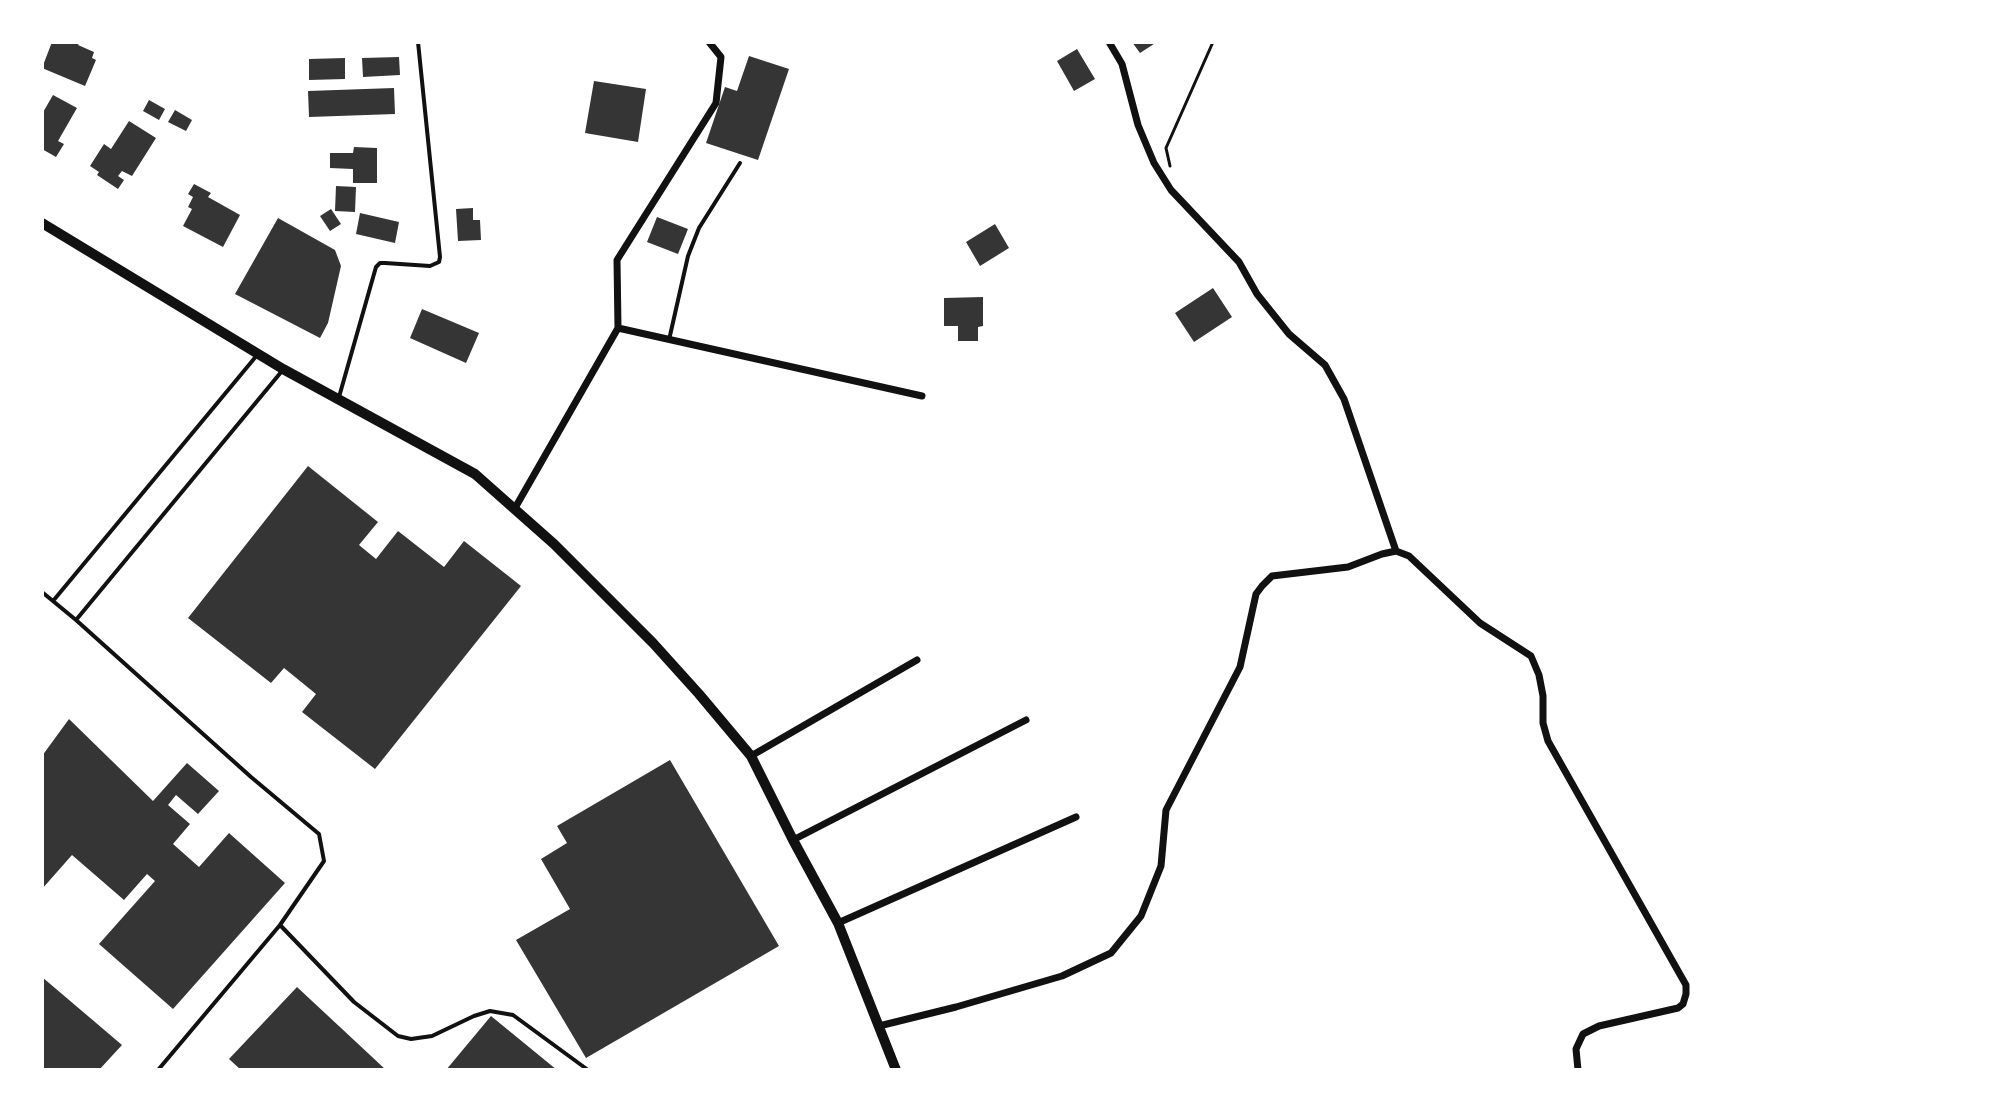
<!DOCTYPE html>
<html>
<head>
<meta charset="utf-8">
<style>
  body { margin:0 }
  #map { position:relative; width:1998px; height:1112px; overflow:hidden; background:#fff; font-family:"Public Sans",sans-serif }
  canvas { display:block }
  .frame { position:absolute; inset:0; border:44px solid #fff; pointer-events:none }
</style>
</head>
<body>
<div id="map">
<canvas width="1998" height="1112"></canvas>
<div class="frame"></div>
</div>
<script>
const context = document.querySelector('canvas').getContext('2d');
context.lineJoin = 'round';
function fillPath(path, color) {
  context.fillStyle = color;
  context.fill(path, 'evenodd');
}
function toPath(rows) {
  const path = new Path2D();
  for (const r of rows) {
    path.moveTo(r[0], r[1]);
    for (let i = 2; i < r.length; i += 2) path.lineTo(r[i], r[i + 1]);
  }
  return path;
}
function trace(path, color, width, dash) {
  context.strokeStyle = color;
  context.lineWidth = width;
  context.lineCap = dash ? 'butt' : 'round';
  context.setLineDash(dash || []);
  context.stroke(path);
}
const building = toPath([
  [52,42,59,44,60,42,80,42,78,45,94,52,92,58,96,60,85,86,42,68],
  [1132,42,1157,42,1140,53],
  [1077,49,1095,79,1074,91,1057,61],
  [749,56,789,69,758,160,706,143,725,87,737,91],
  [399,57,400,75,363,77,362,58],
  [345,58,345,79,309,80,309,59],
  [594,81,646,89,638,142,585,133],
  [394,88,395,114,309,117,308,91],
  [53,95,77,108,58,141,64,144,56,157,42,149,42,114],
  [149,100,165,109,159,120,143,111],
  [175,110,192,120,186,131,168,122],
  [129,121,156,138,132,176,122,171,118,176,124,180,118,189,97,175,99,172,90,166,104,144,111,149],
  [354,147,377,148,377,183,353,183,353,169,330,168,330,153,353,153],
  [194,184,211,193,208,197,240,215,223,247,183,226,192,209,188,207,193,197,188,194],
  [336,186,356,187,355,212,335,211],
  [473,208,473,220,480,220,481,240,458,241,456,209],
  [331,209,341,224,330,231,320,216],
  [360,213,399,222,395,243,356,234],
  [657,217,688,229,678,254,647,242],
  [278,218,335,250,341,266,328,323,320,338,235,294],
  [995,224,1009,248,980,266,966,242],
  [1213,288,1232,317,1194,342,1175,313],
  [983,297,983,326,978,327,978,341,958,341,958,326,944,326,944,298],
  [422,309,479,333,466,363,410,338],
  [308,466,378,522,359,545,376,559,398,531,444,567,464,541,521,586,375,769,302,712,316,694,284,668,271,683,188,618],
  [69,719,153,801,187,763,219,791,198,814,176,795,168,805,190,824,173,844,199,867,229,833,285,883,173,1009,99,944,155,881,147,874,124,900,72,855,42,889,42,756],
  [670,760,779,946,586,1058,516,940,570,909,541,859,567,843,557,826],
  [42,977,122,1045,99,1070,42,1070],
  [297,987,370,1055,386,1070,241,1070,229,1059],
  [491,1016,557,1070,446,1070]
]);
const path = toPath([
  [1170,166,1166,148,1213,42]
]);
const service = toPath([
  [669,340,688,256,699,228,740,163],
  [339,397,376,267,380,263,385,263,430,266,439,262,440,257,418,42],
  [42,592,76,620,251,777,319,834,324,861,280,925,158,1070],
  [53,601,258,354],
  [76,620,282,371],
  [280,925,354,1002,398,1036,411,1039,432,1036,474,1016,490,1011,513,1015,588,1070]
]);
const minor = toPath([
  [1109,42,1122,64,1138,125,1154,163,1171,190,1239,262,1257,294,1289,334,1325,365,1344,399,1396,551],
  [618,328,922,396],
  [515,508,618,328,617,260,716,103,721,57,709,42],
  [751,756,917,660],
  [793,840,1026,720],
  [838,923,1076,817],
  [879,1026,956,1007,1062,976,1111,953,1141,916,1161,866,1166,810,1240,667,1256,594,1262,586,1272,576,1348,567,1382,554,1396,551,1409,556,1480,623,1531,656,1539,675,1543,696,1543,723,1548,741,1686,985,1686,994,1683,1004,1678,1008,1599,1026,1583,1034,1576,1049,1578,1070]
]);
const secondary = toPath([
  [42,223,283,369,475,474,554,544,653,643,699,694,751,756,793,840,838,923,896,1070]
]);
fillPath(building, '#353535');
trace(path, '#111', 3);
trace(service, '#111', 4);
trace(minor, '#111', 7);
trace(secondary, '#111', 10);
</script>
</body>
</html>
